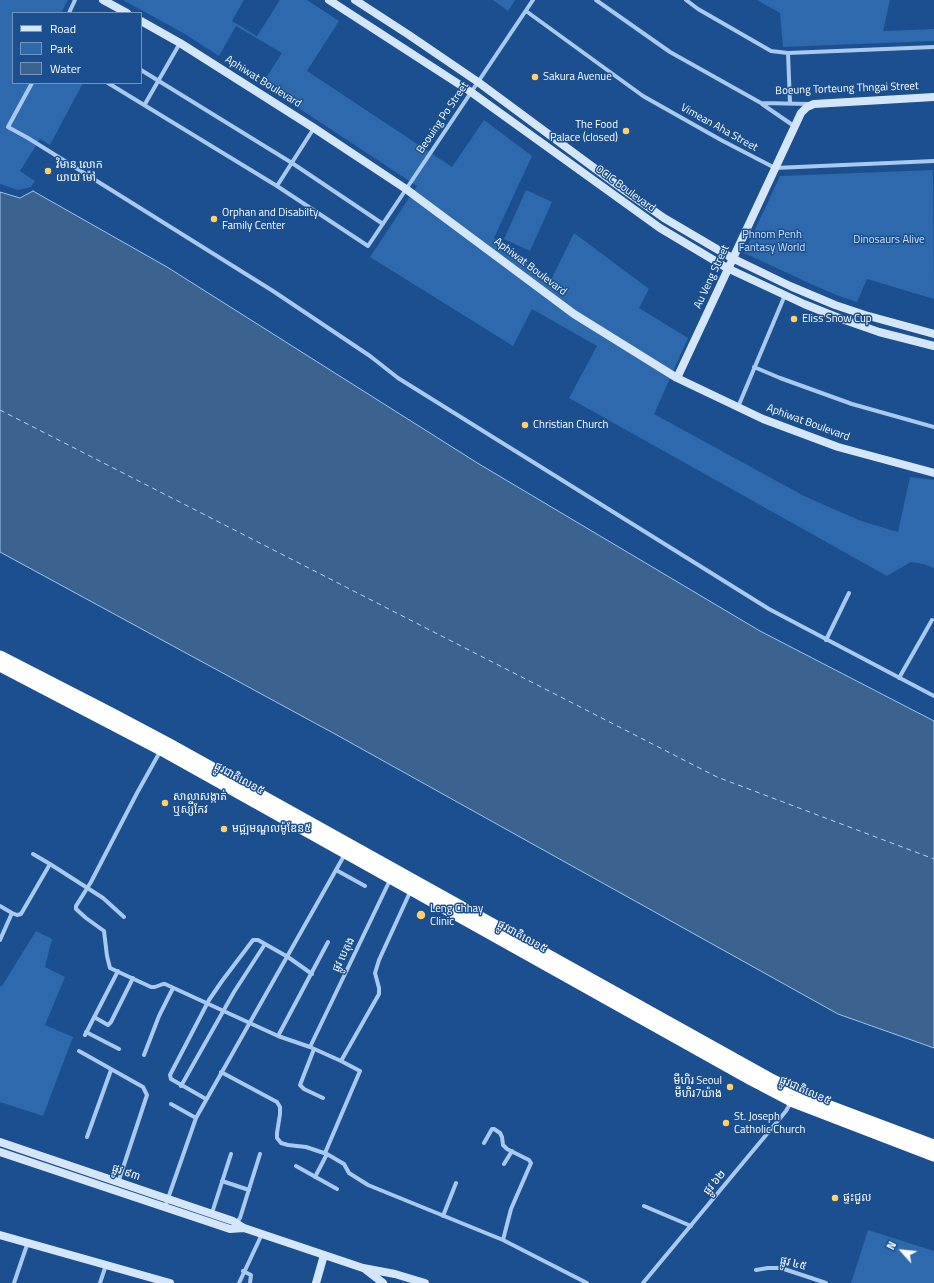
<!DOCTYPE html>
<html>
<head>
<meta charset="utf-8">
<style>
  body { margin:0 }
  #map { position:relative; width:934px; height:1283px; overflow:hidden; background:#1b4f8f; font-family:"Titillium Web",sans-serif }
  canvas { display:block }
  .legend { position:absolute; left:12px; top:12px; width:130px; height:72px; box-sizing:border-box; background:#1b4f8f; border:1px solid #7695bc; margin:0; padding:5px 7px; list-style:none; font-size:12px; color:#fff }
  .legend li { display:flex; align-items:center; gap:8px; height:20px }
  .legend b { width:20px; border:1px solid #7695bc }
  .north { position:absolute; left:882px; top:1231px; width:40px; height:40px; -webkit-text-stroke:3px #1b4f8f; paint-order:stroke; rotate:297deg; font-size:11px; font-weight:700; line-height:16px; text-align:center; color:#fff }
  .north::after { content:''; display:block; margin:auto; width:14px; height:18px; background:#fff; clip-path:polygon(50% 0,100% 100%,50% 72%,0 100%) }
</style>
</head>
<body>
<div id="map">
<canvas width="934" height="1283"></canvas>
<ul class="legend">
<li><b style="height:5px;background:#d6e6fa"></b>Road</li>
<li><b style="height:11px;background:#2e69ad"></b>Park</li>
<li><b style="height:11px;background:#3c6290"></b>Water</li>
</ul>
<div class="north">N</div>
</div>
<script>
const context = document.querySelector('canvas').getContext('2d');
context.lineJoin = 'round';
function fillPath(path, color) {
  context.fillStyle = color;
  context.fill(path, 'evenodd');
}
function toPath(rows) {
  const path = new Path2D();
  for (const r of rows) {
    path.moveTo(r[0], r[1]);
    for (let i = 2; i < r.length; i += 2) path.lineTo(r[i], r[i + 1]);
  }
  return path;
}
function trace(path, color, width, dash) {
  context.strokeStyle = color;
  context.lineWidth = width;
  context.lineCap = dash ? 'butt' : 'round';
  context.setLineDash(dash || []);
  context.stroke(path);
}
function drawText(font, color, halo, rows, align = 'center') {
  context.font = font + ' "Titillium Web","Noto Sans Khmer",sans-serif';
  context.lineWidth = 3;
  context.setLineDash([]);
  context.textBaseline = 'middle';
  context.strokeStyle = halo;
  context.fillStyle = color;
  for (const [text, x, y, turn = 0] of rows) {
    context.save();
    context.translate(x, y);
    context.rotate((+turn || 0) * Math.PI / 180);
    context.textAlign = isNaN(turn) ? turn : align;
    if (halo) context.strokeText(text, 0, 0);
    context.fillText(text, 0, 0);
    context.restore();
  }
}
const green = toPath([
  [0,0,68,0,61,13,13,13,13,83,83,83,50,145,40,139,20,171,35,181,31,187,18,190,0,184],
  [123,0,244,0,232,21,257,36,280,0,307,0,339,21,307,71,452,167,484,120,532,156,494,238,550,282,574,233,649,289,639,308,688,338,654,414,804,496,861,521,898,532,910,477,934,480,934,568,923,564,911,562,887,576,569,398,597,346,532,309,513,346,370,257,417,186,262,84,282,53,236,26,219,56,185,34],
  [493,0,515,0,508,11],
  [757,0,890,0,883,31,934,29,934,41,783,47,780,13],
  [933,170,934,299,867,279,857,302,839,296,811,284,744,253,780,176],
  [526,190,552,202,530,251,504,239],
  [36,931,52,939,45,967,65,977,45,1025,73,1037,43,1116,0,1102,0,986,2,986],
  [868,1230,934,1251,934,1283,851,1283]
]);
const water = toPath([
  [33,191,167,267,479,464,760,631,934,721,934,1048,838,1014,335,734,0,552,0,192,20,198,33,191]
]);
const ferry = toPath([
  [0,410,717,777,934,859]
]);
const street = toPath([
  [596,0,670,52,761,103,810,104],
  [686,0,698,9,771,51,788,53,934,47],
  [526,11,643,96,721,140,775,168,934,161],
  [69,13,75,0],
  [788,53,790,103],
  [141,70,292,163,383,224],
  [32,83,8,127,28,138,273,291,370,356,398,378,769,609,934,696],
  [108,83,277,186,368,246,533,0],
  [145,104,180,43],
  [762,104,794,126],
  [277,186,314,128],
  [754,367,780,378,852,404,934,427],
  [738,407,785,295],
  [826,640,849,593],
  [899,678,932,620],
  [161,750,137,793,91,882,76,906,76,909,86,918,104,931,107,956,110,968,151,987,155,987,163,984,165,984,278,1036,310,1047,341,1061,360,1071,325,1153],
  [33,854,50,864,103,898,124,917],
  [336,870,365,886],
  [0,906,12,913],
  [0,940,12,913,17,915,21,914,50,864],
  [94,1017,108,1025,111,1022,133,978],
  [86,1032,119,1049],
  [85,1035,118,971],
  [278,1036,328,942],
  [310,1047,390,880],
  [314,1049,300,1085,304,1089,323,1098],
  [79,1051,143,1087,147,1095,118,1183],
  [144,1055,159,1016,173,988],
  [341,1061,379,994,379,988,375,973,379,960,411,890],
  [221,1072,277,1102,280,1107,280,1114,277,1133,277,1138,281,1143,288,1145,306,1147,327,1154,344,1164,349,1173,368,1185,503,1240,587,1283],
  [181,1086,234,992,265,944],
  [206,1099,171,1079,170,1075,209,1000,222,981,253,940,258,940,288,957,312,974],
  [171,1104,196,1118],
  [87,1137,111,1070],
  [484,1143,492,1129,494,1129,500,1133,502,1137,503,1145,507,1149,529,1160,531,1163,511,1209,503,1240],
  [504,1164,512,1151],
  [296,1166,337,1189],
  [315,1177,327,1154],
  [222,1181,249,1190],
  [644,1206,691,1226],
  [165,1207,196,1118,345,854],
  [212,1213,231,1154],
  [443,1216,456,1183],
  [236,1223,240,1218,260,1154],
  [756,1270,768,1268,781,1268,826,1283],
  [243,1271,251,1275,250,1283],
  [14,1283,28,1242],
  [100,1283,106,1265],
  [239,1283,262,1234],
  [643,1283,786,1111,791,1102]
]);
const secondary = toPath([
  [103,0,127,13],
  [329,0,471,92,660,228,727,268,804,304,839,318,879,332,934,346],
  [355,0,409,35,478,82,624,190,664,218,732,258,790,286,835,305,865,315,934,334],
  [141,21,180,43,314,128,406,189,574,314,677,378,763,419,838,447,934,473],
  [677,378,801,113,807,107,814,104,934,97],
  [0,1142,233,1221,244,1228,363,1268,395,1274,425,1283],
  [0,1152,230,1229,244,1228],
  [0,1235,170,1283],
  [365,1269,383,1283],
  [316,1283,324,1255]
]);
const highway = toPath([
  [0,656,111,713,168,743,773,1080,819,1102,934,1145],
  [0,666,161,750,751,1080,791,1101,934,1156]
]);
const markers = [
  [535,77,4,"#ffd166"],
  [626,131,4,"#ffd166"],
  [48,171,4,"#ffd166"],
  [214,219,4,"#ffd166"],
  [794,319,4,"#ffd166"],
  [525,425,4,"#ffd166"],
  [165,803,4,"#ffd166"],
  [224,829,4,"#ffd166"],
  [421,915,5,"#ffd166"],
  [730,1087,4,"#ffd166"],
  [726,1123,4,"#ffd166"],
  [835,1198,4,"#ffd166"]
];
const poiNames = [
  ["Sakura Avenue",543,77],
  ["The Food",618,125,"right"],
  ["Palace (closed)",618,138,"right"],
  ["វិមាន លោក",56,165],
  ["យាយ ម៉ៅ",56,178],
  ["Orphan and Disabilty",222,213],
  ["Family Center",222,226],
  ["Eliss Snow Cup",802,319],
  ["Christian Church",533,425],
  ["សាលាសង្កាត់",173,797],
  ["ឬស្សីកែវ",173,810],
  ["មជ្ឍមណ្ឌលម៉ូឌែន៥",232,829],
  ["Leng Chhay",430,909],
  ["Clinic",430,922],
  ["មីហិរ Seoul",722,1081,"right"],
  ["មីហិរ7យ៉ាង",722,1094,"right"],
  ["St. Joseph",734,1117],
  ["Catholic Church",734,1130],
  ["ផ្ទះជួល",843,1198]
];
const streetNames = [
  ["Aphiwat Boulevard",263,82,32],
  ["Boeung Torteung Thngai Street",847,89,-2],
  ["Beouing Po Street",443,118,-56],
  ["Vimean Aha Street",719,128,29],
  ["OCIC Boulevard",625,189,36],
  ["Aphiwat Boulevard",530,267,37],
  ["Au Veng Street",712,277,-65],
  ["Aphiwat Boulevard",808,423,20],
  ["ផ្លូវជាតិលេខ៥",239,779,29],
  ["ផ្លូវជាតិលេខ៥",522,937,29],
  ["ផ្លូវ បេតុង",344,955,-64],
  ["ផ្លូវជាតិលេខ៥",805,1091,24],
  ["ផ្លូវ ៩៣",126,1173,19],
  ["ផ្លូវ ៦២",715,1183,-50],
  ["ផ្លូវ ៤៥",793,1264,14]
];
const parkNames = [
  ["Phnom Penh",772,235],
  ["Fantasy World",772,248],
  ["Dinosaurs Alive",889,240]
];
fillPath(green, '#2e69ad');
fillPath(water, '#3c6290');
trace(water, '#9cc4f0', 1);
trace(ferry, '#b5d3f5', 1, [5, 4]);
trace(street, '#a9c9ee', 4);
trace(secondary, '#d6e6fa', 8);
trace(highway, '#fff', 11);
for (const [x, y, r, color] of markers) {
  const dot = new Path2D();
  dot.arc(x, y, r, 0, 2 * Math.PI);
  context.fillStyle = color;
  context.fill(dot);
  trace(dot, '#1b4f8f', 1.5);
}
drawText('11px', '#fff', '#1b4f8f', poiNames, 'left');
drawText('11px', '#fff', '#1b4f8f', streetNames);
drawText('11px', '#cfe3fa', '#1b4f8f', parkNames);
</script>
</body>
</html>
